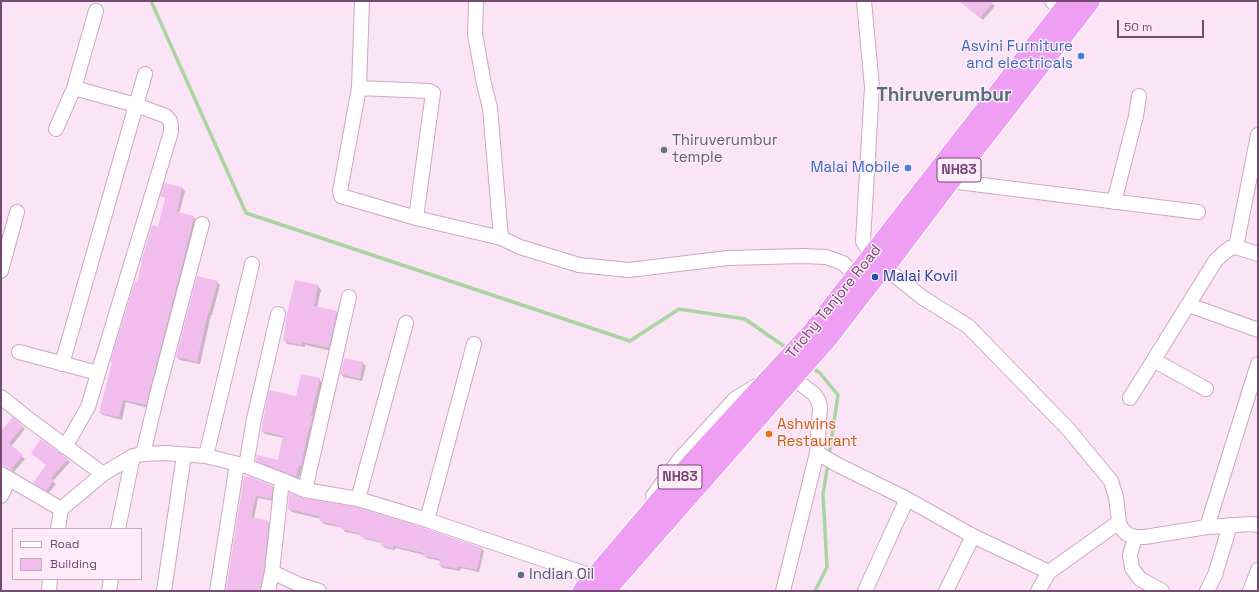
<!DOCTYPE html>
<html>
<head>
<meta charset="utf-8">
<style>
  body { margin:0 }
  #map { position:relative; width:1259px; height:592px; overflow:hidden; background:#fbe4f5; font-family:"Space Grotesk",sans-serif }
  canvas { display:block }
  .frame { position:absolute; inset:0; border:2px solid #734b71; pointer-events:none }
  .legend { position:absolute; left:12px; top:528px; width:130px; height:52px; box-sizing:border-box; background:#feeaf9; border:1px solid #c6aac3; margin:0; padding:5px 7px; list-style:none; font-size:12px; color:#734b71 }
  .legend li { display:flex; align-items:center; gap:8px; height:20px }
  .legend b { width:20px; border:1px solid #c6aac3 }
  .scale { position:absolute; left:1117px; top:20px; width:87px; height:18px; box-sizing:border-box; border:2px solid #734b71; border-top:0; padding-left:5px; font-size:12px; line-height:14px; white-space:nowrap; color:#734b71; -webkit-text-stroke:3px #feeaf9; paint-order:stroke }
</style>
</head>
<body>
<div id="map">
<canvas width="1259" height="592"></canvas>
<div class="frame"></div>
<ul class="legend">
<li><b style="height:5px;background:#fff"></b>Road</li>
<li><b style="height:11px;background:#f0bdec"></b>Building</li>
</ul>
<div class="scale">50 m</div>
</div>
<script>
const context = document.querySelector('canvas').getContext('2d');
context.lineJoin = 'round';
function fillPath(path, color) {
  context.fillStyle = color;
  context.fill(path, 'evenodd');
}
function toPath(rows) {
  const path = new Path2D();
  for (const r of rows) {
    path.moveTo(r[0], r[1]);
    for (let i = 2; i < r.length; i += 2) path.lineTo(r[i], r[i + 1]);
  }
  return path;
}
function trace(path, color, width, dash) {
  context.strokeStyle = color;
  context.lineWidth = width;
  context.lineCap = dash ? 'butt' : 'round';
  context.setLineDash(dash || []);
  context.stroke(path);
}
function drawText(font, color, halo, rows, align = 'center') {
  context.font = font + ' "Space Grotesk",sans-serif';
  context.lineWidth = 3;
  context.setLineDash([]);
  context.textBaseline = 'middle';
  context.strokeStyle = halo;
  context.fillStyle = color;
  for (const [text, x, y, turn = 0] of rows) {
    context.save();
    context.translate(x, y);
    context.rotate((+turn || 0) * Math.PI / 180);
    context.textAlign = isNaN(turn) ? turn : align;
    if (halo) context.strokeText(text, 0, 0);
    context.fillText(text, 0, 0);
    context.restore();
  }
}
const shadow = toPath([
  [969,1,989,1,995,6,983,20,968,8],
  [165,184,182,188,185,191,179,214,194,217,196,220,148,408,126,402,122,420,103,415,100,412,138,283,143,263,142,262,159,228,166,199,162,196],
  [296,281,318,286,321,290,317,308,337,312,340,316,332,351,305,345,305,347,287,344,284,340],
  [217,282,220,285,212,315,211,315,200,364,180,360,177,357],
  [363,363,366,366,362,381,344,377,341,374],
  [319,379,322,383,304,468,302,468,299,479,260,464,257,460,279,461,284,438,265,434,262,431,297,397],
  [22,426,25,429,11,447,25,459,14,472,1,463,1,432],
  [67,460,70,462,53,481,56,484,49,493,37,485],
  [245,477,272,486,275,489,274,501,258,498,254,519,268,522,271,525,262,591,227,591],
  [303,499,481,548,484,551,479,572,461,568,460,571,443,568,440,565,441,561,427,558,424,555,396,548,395,550,385,548,382,545,382,543,364,539,362,535,345,532,343,528,324,524,321,521,321,519,292,512,289,509]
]);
const stream = toPath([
  [151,1,246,213,630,341,679,309,745,319,788,349],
  [810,366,820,373,838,395,829,456],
  [815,591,827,567,823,494,828,464]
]);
const building = toPath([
  [959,1,994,1,980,18],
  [164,183,182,187,177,212,194,216,190,234,146,405,123,400,119,417,99,413,112,363,110,362,135,281,137,282,142,262,141,262,152,225,158,227,165,198,160,196],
  [197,276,218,281,209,313,208,313,197,362,176,357],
  [295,280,318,285,314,306,337,311,329,348,302,342,302,345,283,341,286,323,285,323],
  [344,358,363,362,360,379,340,374],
  [301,374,320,378,311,416,313,416,310,429,309,428,301,466,299,465,296,477,256,461,257,455,278,460,283,436,261,431,269,390,296,396],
  [13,417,23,426,9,443,23,455,11,470,1,464,1,431],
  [41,439,68,459,51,478,54,480,46,491,33,483,46,465,31,453],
  [244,476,251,477,273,486,271,499,256,496,251,517,269,521,264,571,260,591,226,591],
  [289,492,303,498,356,507,424,528,482,548,477,570,458,566,457,569,439,565,440,559,423,556,424,553,393,546,393,548,381,546,382,542,360,537,361,534,341,529,342,527,320,521,321,517,288,509]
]);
const minor = toPath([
  [362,1,359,88,340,191,341,196,416,218,501,238],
  [476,1,475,34,484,84,490,108,501,238,520,247,579,265,629,270,728,258,802,256,826,257,843,263,856,277],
  [864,1,872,87,863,241,872,257,923,298,968,326,1069,430,1111,481,1116,497,1119,522,1121,528,1127,534,1135,537,1145,537,1207,527,1251,524,1258,525],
  [1052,1,1062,12],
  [359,88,429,91,433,93,416,218],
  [56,129,74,88],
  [950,181,1198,212],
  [1114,202,1136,116,1139,96],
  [1236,247,1258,135],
  [1,271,17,212],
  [1189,305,1258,330],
  [19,352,98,373],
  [1155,361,1206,389],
  [62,364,145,74],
  [793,378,814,394,818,400,820,407,817,453,838,465,907,499,973,536,1049,572,1038,591],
  [1,397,31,421,103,474],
  [1130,398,1216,260,1225,252,1230,248,1236,247,1258,254],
  [65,447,88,407,171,132,171,126,170,121,166,116,136,105,74,88,96,11],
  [143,454,157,395,202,224],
  [206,456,252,264],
  [246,466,254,419,278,314],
  [1,474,61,509,103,474,133,456,143,454,166,453,206,456,246,466,282,480,305,490,358,499,427,520,595,577],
  [305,490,349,297],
  [1,496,9,479],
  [653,496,679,460,735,399,756,386],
  [358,499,406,323],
  [427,520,474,344],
  [1207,527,1258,364],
  [58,529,61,509],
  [118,529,133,456],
  [1135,537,1130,555,1132,568,1140,579,1162,591],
  [272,572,300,585,319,591],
  [1049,572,1119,522],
  [49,591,50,579],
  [109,591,111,579],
  [164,591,184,455],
  [217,591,237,464],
  [268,591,272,572,282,480],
  [783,591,817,453],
  [865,591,907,499],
  [946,591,973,536],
  [1207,591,1215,575,1230,525],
  [1250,591,1258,570]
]);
const highway = toPath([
  [583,591,691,464,814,330,1070,1],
  [605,591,827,339,875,277,885,267,950,181,1090,1]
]);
const markers = [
  [1081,56,4,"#3f7fe0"],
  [664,150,4,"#6b7280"],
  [908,168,4,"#3f7fe0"],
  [875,277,4,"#1a4fb4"],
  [769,434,4,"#e8710a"],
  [521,575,4,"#5c6f8a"]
];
const shields = [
  [959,170,44],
  [680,477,44]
];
const shieldNames = [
  ["NH83",959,170],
  ["NH83",680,477]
];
const shopNames = [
  ["Asvini Furniture",1073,47],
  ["and electricals",1073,64],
  ["Malai Mobile",900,168]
];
const worshipNames = [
  ["Thiruverumbur",672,141],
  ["temple",672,158]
];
const transitNames = [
  ["Malai Kovil",883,277]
];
const streetNames = [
  ["Trichy Tanjore Road",834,302,-51]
];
const foodNames = [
  ["Ashwins",777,425],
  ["Restaurant",777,442]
];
const serviceNames = [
  ["Indian Oil",529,575]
];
const districtNames = [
  ["Thiruverumbur",944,96]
];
fillPath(shadow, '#0003');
trace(stream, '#a9d5a0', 3.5);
fillPath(building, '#f0bdec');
trace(minor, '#c9a9c5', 16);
trace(highway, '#fff', 22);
trace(minor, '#fff', 14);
trace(highway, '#ee9ef3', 20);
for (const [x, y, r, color] of markers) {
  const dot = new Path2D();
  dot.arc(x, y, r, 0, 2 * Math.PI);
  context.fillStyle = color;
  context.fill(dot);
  trace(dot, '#feeaf9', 1.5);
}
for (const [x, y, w] of shields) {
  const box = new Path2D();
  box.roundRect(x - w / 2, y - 12, w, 24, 3);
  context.fillStyle = '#feeaf9';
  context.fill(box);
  trace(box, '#734b71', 1);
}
drawText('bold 14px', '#734b71', null, shieldNames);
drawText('15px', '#366cbe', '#feeaf9', shopNames, 'right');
drawText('15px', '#5b616d', '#feeaf9', worshipNames, 'left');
drawText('15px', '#164399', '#feeaf9', transitNames, 'left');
drawText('15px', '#734b71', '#feeaf9', streetNames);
drawText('15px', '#c56008', '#feeaf9', foodNames, 'left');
drawText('15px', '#4e5e75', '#feeaf9', serviceNames, 'left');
drawText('bold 19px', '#566f7b', '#feeaf9', districtNames);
</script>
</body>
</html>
